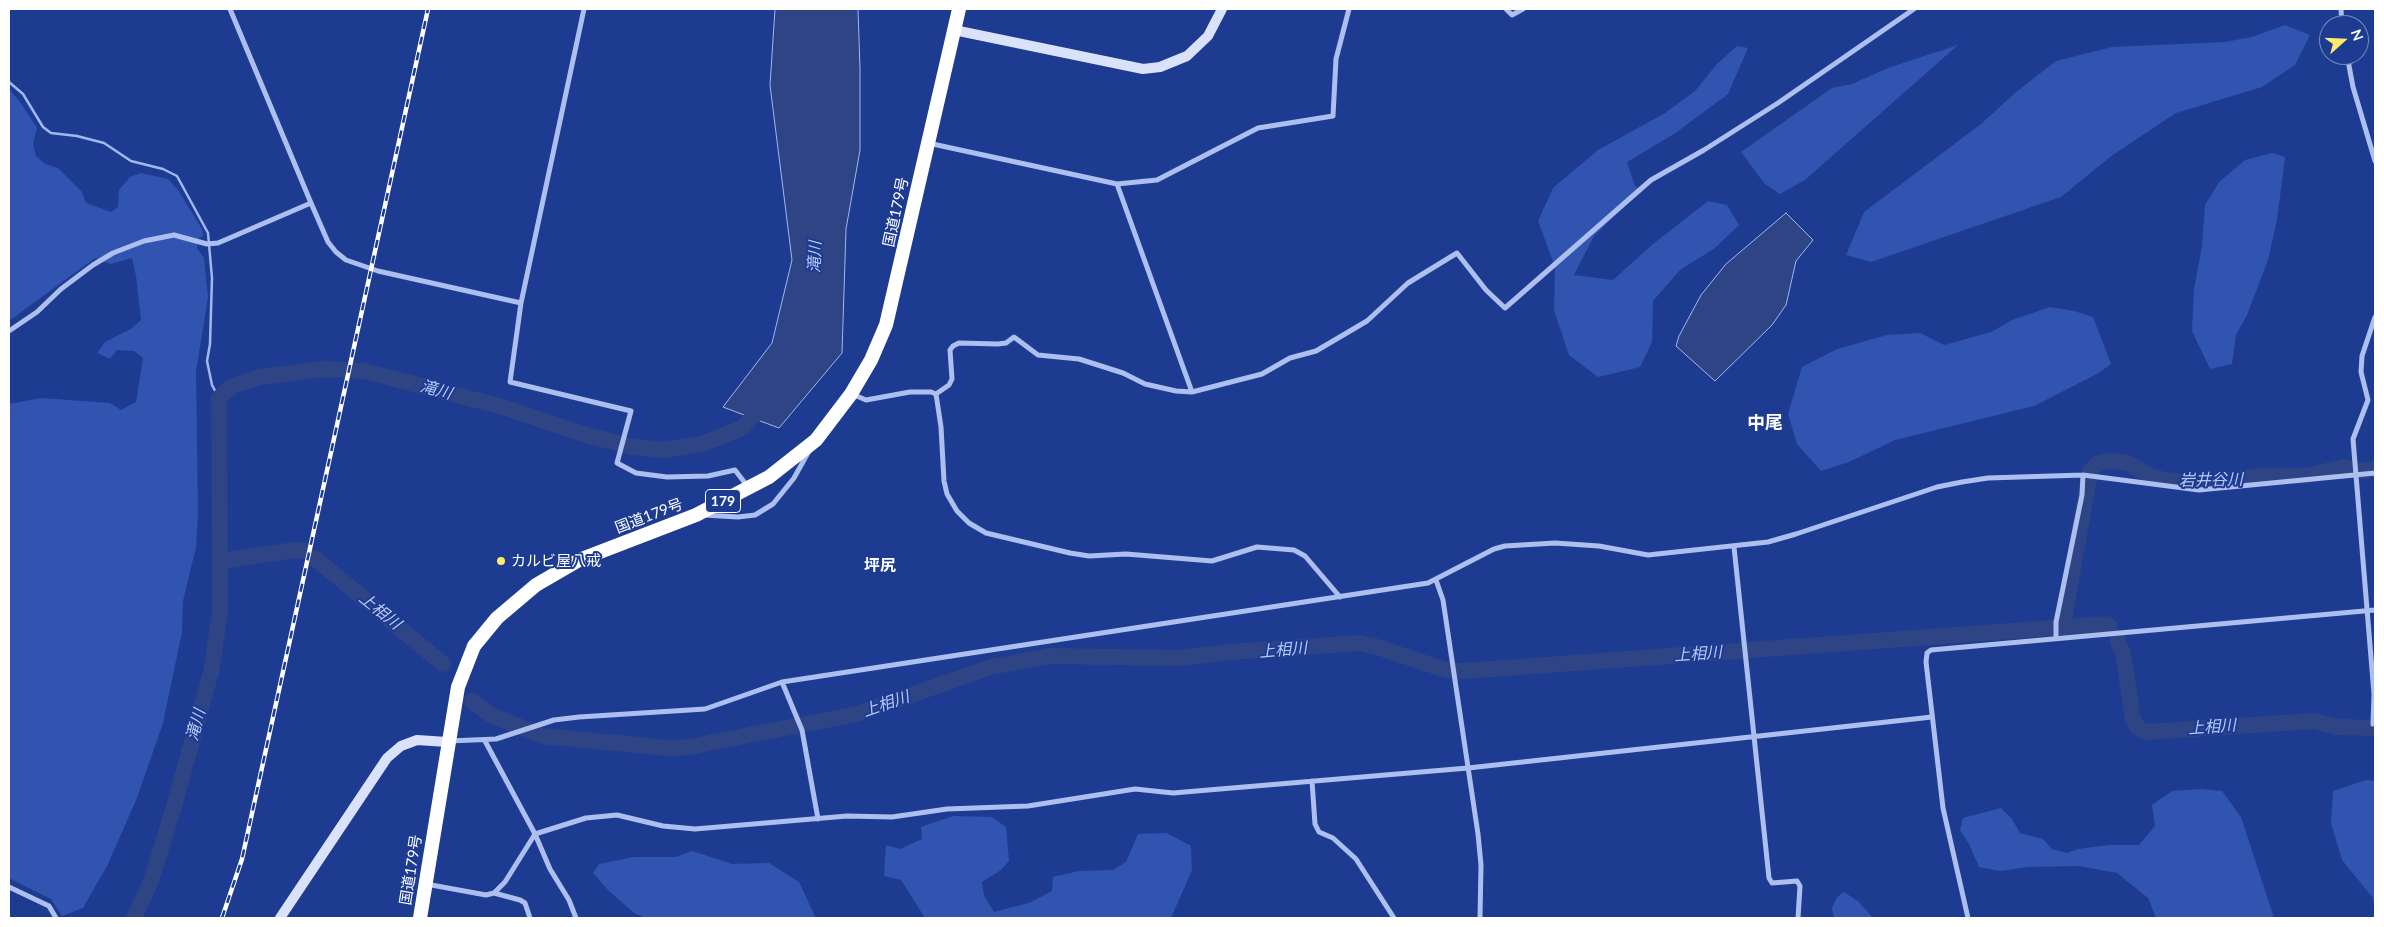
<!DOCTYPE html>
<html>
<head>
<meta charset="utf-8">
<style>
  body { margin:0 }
  #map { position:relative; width:2384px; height:927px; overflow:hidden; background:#1d3c91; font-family:Lato,sans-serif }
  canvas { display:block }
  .frame { position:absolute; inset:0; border:10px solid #fff; pointer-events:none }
  .north { position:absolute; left:2319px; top:15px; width:50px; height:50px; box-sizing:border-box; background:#1d3c91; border:1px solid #778abd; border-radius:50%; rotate:70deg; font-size:14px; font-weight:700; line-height:20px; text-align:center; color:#fff }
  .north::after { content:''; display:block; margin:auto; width:18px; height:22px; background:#fdec6c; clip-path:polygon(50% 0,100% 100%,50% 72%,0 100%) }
</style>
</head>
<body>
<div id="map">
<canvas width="2384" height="927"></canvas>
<div class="frame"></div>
<div class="north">N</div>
</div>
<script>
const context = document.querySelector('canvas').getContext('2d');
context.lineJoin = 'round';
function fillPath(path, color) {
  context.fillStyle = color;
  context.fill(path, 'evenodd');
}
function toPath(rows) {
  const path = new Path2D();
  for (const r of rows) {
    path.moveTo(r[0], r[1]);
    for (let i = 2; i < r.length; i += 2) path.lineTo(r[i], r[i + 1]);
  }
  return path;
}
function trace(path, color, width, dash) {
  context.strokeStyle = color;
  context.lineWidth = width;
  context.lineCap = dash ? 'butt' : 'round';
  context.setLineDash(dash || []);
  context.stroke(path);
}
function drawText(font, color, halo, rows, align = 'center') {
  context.font = font + ' Lato,"Noto Sans JP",sans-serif';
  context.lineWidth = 4;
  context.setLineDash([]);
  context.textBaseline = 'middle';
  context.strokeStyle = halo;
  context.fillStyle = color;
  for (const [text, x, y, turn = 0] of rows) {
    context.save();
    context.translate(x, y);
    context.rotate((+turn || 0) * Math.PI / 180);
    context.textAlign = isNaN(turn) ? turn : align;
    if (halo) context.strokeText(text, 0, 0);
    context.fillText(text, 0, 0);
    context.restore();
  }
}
const green = toPath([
  [2285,25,2310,35,2295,65,2262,87,2176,113,2110,157,2061,197,1871,262,1846,255,1864,212,1981,124,2016,92,2056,61,2112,47,2225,42,2252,37],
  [1958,45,1805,180,1780,194,1764,183,1741,152,1832,88,1852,84,1888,68],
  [1737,46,1748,48,1728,94,1674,134,1627,162,1635,186,1641,190,1594,236,1574,275,1613,280,1653,244,1708,201,1727,205,1739,225,1715,248,1680,270,1653,301,1652,342,1640,367,1598,377,1569,355,1554,310,1555,267,1538,221,1553,188,1598,150,1665,113,1695,91,1717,64],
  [9,89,20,102,37,128,33,144,36,156,45,164,58,168,82,192,86,203,111,212,118,207,119,190,130,177,141,173,168,179,178,190,202,229,203,236,198,239,197,248,204,258,208,298,196,371,198,515,196,547,183,601,182,632,163,723,137,798,107,866,83,908,62,916,51,899,9,878,9,404,41,398,110,403,121,410,136,402,143,358,134,351,117,350,110,359,97,353,105,342,131,329,141,320,136,276,132,258,111,264,95,258,9,321],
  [2272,153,2285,157,2277,220,2268,260,2247,315,2236,335,2232,364,2210,369,2192,331,2194,289,2202,246,2205,205,2219,182,2245,160],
  [2050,307,2074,311,2093,317,2111,364,2097,374,2034,406,1895,440,1849,462,1821,471,1797,444,1788,414,1802,367,1837,349,1887,335,1920,333,1944,345,1991,332,2012,320],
  [2366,780,2375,781,2375,911,2373,898,2342,860,2331,823,2333,791],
  [2201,789,2222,791,2241,817,2274,918,2156,918,2148,898,2117,873,2079,866,2028,867,2000,871,1979,867,1969,844,1960,830,1963,818,2001,808,2012,819,2020,833,2043,839,2052,849,2067,853,2078,849,2109,845,2139,845,2155,826,2152,805,2172,791],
  [953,816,992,817,1006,827,1009,861,1001,870,982,882,984,896,994,912,1029,903,1052,891,1053,877,1079,871,1113,870,1126,862,1138,834,1167,833,1191,846,1192,870,1171,918,925,918,901,880,884,876,886,845,900,849,922,839,921,827],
  [692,851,732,864,769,863,799,882,816,918,646,918,634,913,608,890,593,873,599,864,634,857,676,857],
  [1844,892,1859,902,1873,918,1834,918,1832,908,1837,897]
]);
const water = toPath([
  [775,9,858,9,860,69,860,150,846,229,842,353,779,428,723,407,772,343,792,260,770,85,775,9],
  [1786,213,1813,240,1796,261,1786,305,1772,325,1715,381,1676,346,1679,336,1701,295,1726,264,1786,213]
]);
const stream = toPath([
  [9,82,23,94,43,127,51,133,77,136,104,143,131,161,163,169,177,176,208,233,212,278,210,344,207,361,212,385,219,398]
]);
const river = toPath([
  [316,559,443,664],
  [221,561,295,550,306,551],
  [2063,627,2090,471,2097,464,2110,461,2128,463,2150,476,2164,480,2202,483,2262,476,2306,476,2344,467,2359,471,2375,469],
  [2118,641,2123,653,2133,720,2137,727,2146,732,2314,721,2337,727,2375,728],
  [472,701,491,715,542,736,668,748,689,747,857,714,991,667,1048,656,1180,658,1230,652,1359,643,1377,647,1446,670,1464,671,2107,624,2110,627],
  [134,918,151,881,175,803,211,672,220,613,219,398,232,386,260,377,325,369,364,371,503,407,583,434,632,447,663,450,702,444,742,428,767,402]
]);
const street = toPath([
  [230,9,311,203,328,242,336,252,346,260,378,271,521,303],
  [584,9,521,303,510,382,631,411,617,463,636,473,667,477,708,476,735,470,748,487],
  [1506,9,1512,15,1523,9],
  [2341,9,2342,25],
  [2347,55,2353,87,2375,161],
  [928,143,1117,184,1157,180,1258,128,1333,116,1336,59,1349,9],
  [1117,184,1192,392],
  [9,331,37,312,61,289,93,265,113,253,144,241,174,235,207,244,218,243,311,203],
  [852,394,866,400,910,392,931,392,936,394,941,427,944,481,947,494,957,511,969,523,986,533,1070,553,1089,556,1126,554,1212,561,1257,547,1294,550,1305,556,1340,597],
  [936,394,949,385,952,379,950,350,953,346,959,343,998,344,1006,343,1014,337,1038,355,1079,359,1123,373,1145,384,1176,391,1192,392,1262,374,1290,358,1316,351,1367,321,1408,283,1457,253,1486,290,1505,308,1651,180,1704,150,1778,103,1914,9],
  [704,515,738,517,755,515,773,504,794,478,809,451],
  [1734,547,1769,878,1772,883,1797,881,1800,886,1798,918],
  [1436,580,1443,600,1478,834,1481,865,1480,918],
  [2056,637,2056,622,2082,495,2083,475],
  [782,682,802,730,818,819],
  [2373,724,2374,694,2353,439,2368,400,2361,372,2362,356,2375,317],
  [449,741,496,739,554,720,579,717,705,709,782,682,1428,583,1494,549,1505,546,1555,543,1599,546,1648,555,1768,542,1796,534,1937,487,1962,482,1988,478,2083,475,2199,490,2375,473],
  [485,741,535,834,550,869,569,900,576,918],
  [1312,781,1315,824,1319,832,1333,838,1356,859,1394,918],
  [426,884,486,895,494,893,505,882,535,834,586,818,617,815,663,826,695,829,847,816,892,817,947,809,1028,806,1135,789,1173,793,1468,768,1932,717],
  [9,887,49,906,56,918],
  [494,893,520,900,525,903,530,918],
  [1968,918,1943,808,1926,662,1927,653,1931,650,2375,610]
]);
const secondary = toPath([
  [954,30,1143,69,1160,67,1187,56,1208,36,1222,9],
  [280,918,387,758,401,746,417,740,447,742]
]);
const highway = toPath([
  [420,918,458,687,474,646,497,618,536,585,579,560,696,515,769,477,816,440,851,394,871,360,886,325,959,9]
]);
const rail = toPath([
  [222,918,242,859,428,9]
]);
const markers = [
  [501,561,5,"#fdec6c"]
];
const shields = [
  [723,501,35]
];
const shieldNames = [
  ["179",723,501]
];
const streetNames = [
  ["国道179号",896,212,-78],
  ["国道179号",649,516,-21],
  ["国道179号",411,870,-81]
];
const poiNames = [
  ["カルビ屋八戒",511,561]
];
const waterNames = [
  ["滝川",815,257,-88],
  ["滝川",436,390,15],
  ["岩井谷川",2211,480,-1],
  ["上相川",380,611,39],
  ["上相川",1283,650,-5],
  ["上相川",1698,654,-4],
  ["上相川",886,704,-19],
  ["滝川",196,725,-75],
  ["上相川",2212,727,-4]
];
const neighbourhoodNames = [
  ["坪尻",880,566]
];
const quarterNames = [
  ["中尾",1765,423]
];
fillPath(green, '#3054af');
fillPath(water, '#2e4484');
trace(water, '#a0b7f0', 1);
trace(stream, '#a0b7f0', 2.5);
trace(river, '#2e4484', 16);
trace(street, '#adbfee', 5);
trace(secondary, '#dae2fa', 10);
trace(highway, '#fff', 14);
trace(rail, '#fff', 4.5);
trace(rail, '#1d3c91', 2.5, [8]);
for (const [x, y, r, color] of markers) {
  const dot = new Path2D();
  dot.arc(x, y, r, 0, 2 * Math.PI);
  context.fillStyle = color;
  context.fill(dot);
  trace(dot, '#1d3c91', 2);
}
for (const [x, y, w] of shields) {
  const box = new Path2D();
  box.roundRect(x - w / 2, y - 11.5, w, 23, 4);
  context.fillStyle = '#1d3c91';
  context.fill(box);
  trace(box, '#fff', 1);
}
drawText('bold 14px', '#fff', null, shieldNames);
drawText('15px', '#fff', '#1d3c91', streetNames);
drawText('15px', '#fff', '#1d3c91', poiNames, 'left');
drawText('italic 16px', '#b9caf5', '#1d3c91', waterNames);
drawText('bold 16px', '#fff', '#1d3c91', neighbourhoodNames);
drawText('bold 18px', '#fff', '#1d3c91', quarterNames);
</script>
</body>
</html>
